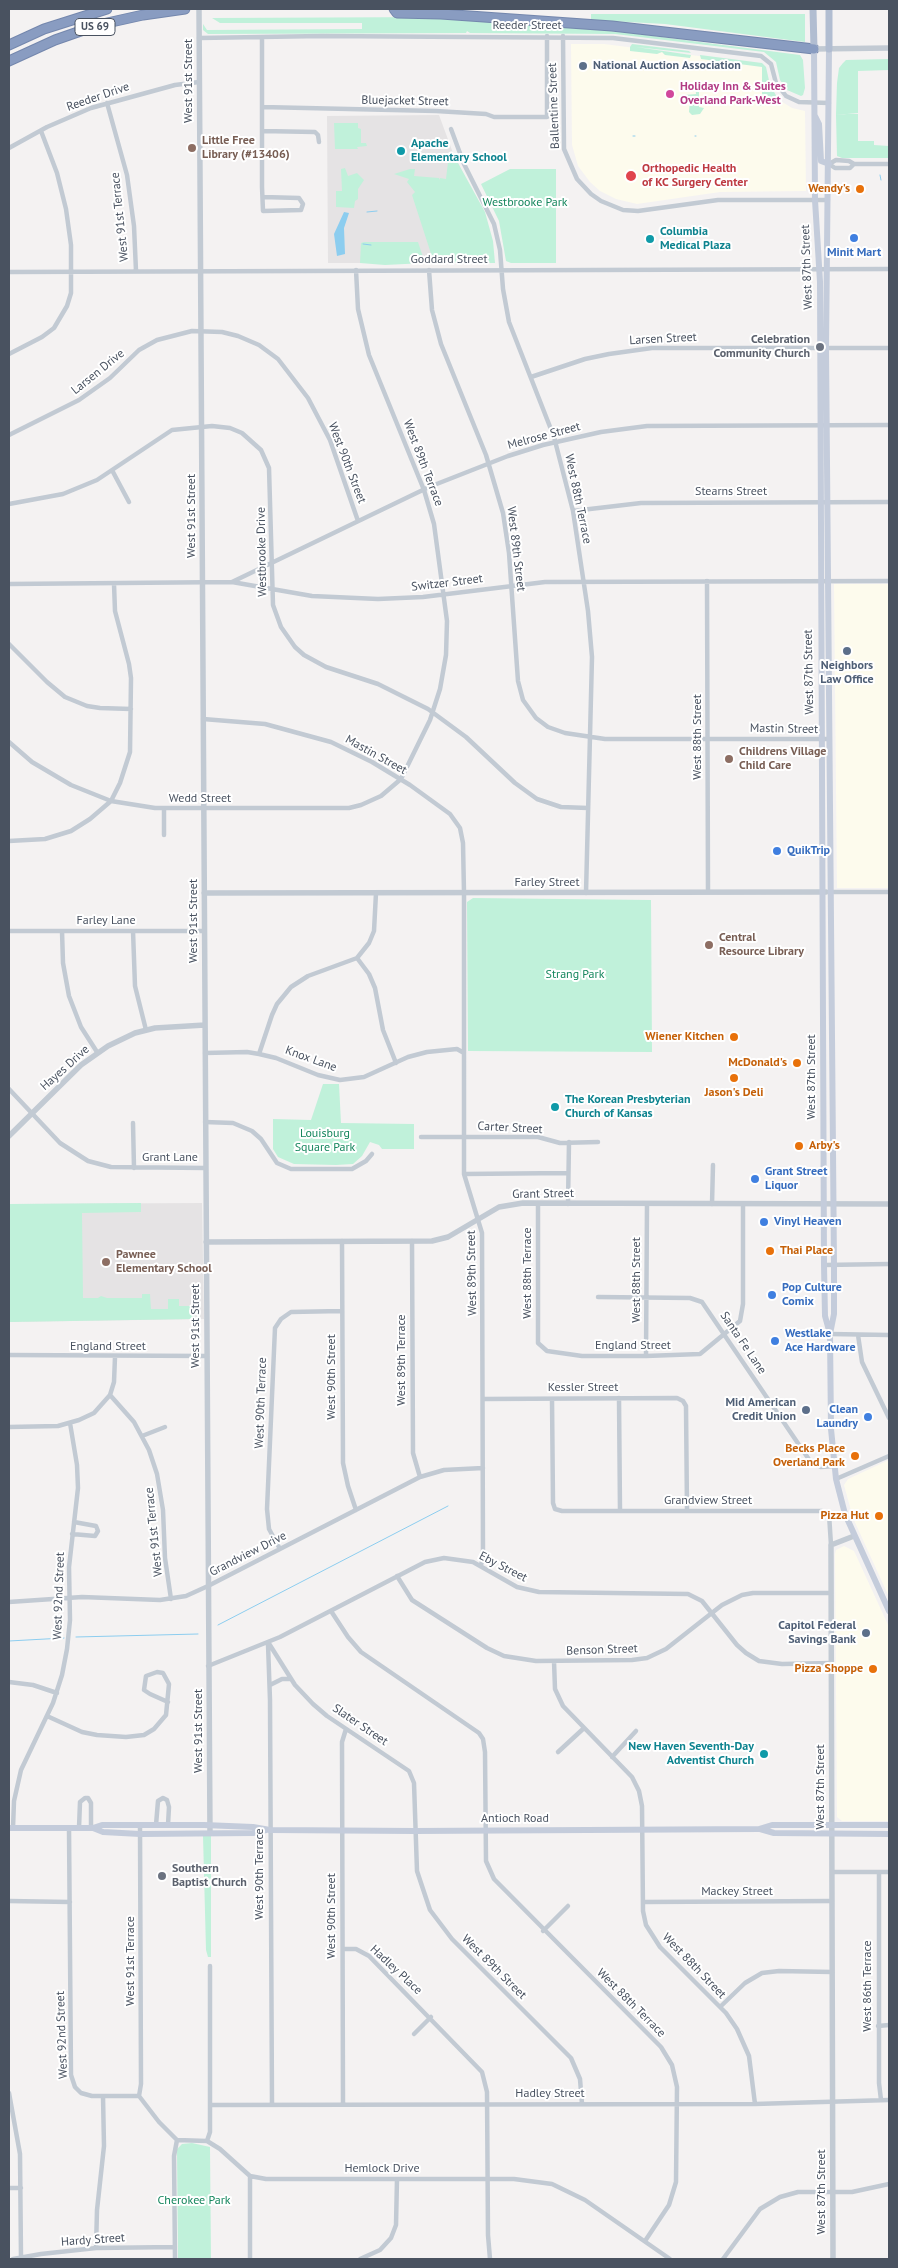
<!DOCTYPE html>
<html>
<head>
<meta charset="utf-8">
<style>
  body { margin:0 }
  #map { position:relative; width:898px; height:2268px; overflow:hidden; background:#f4f2f2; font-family:"PT Sans",sans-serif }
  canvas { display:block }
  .frame { position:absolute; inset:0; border:10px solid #495260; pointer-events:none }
</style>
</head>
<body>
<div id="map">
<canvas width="898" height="2268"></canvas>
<div class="frame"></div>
</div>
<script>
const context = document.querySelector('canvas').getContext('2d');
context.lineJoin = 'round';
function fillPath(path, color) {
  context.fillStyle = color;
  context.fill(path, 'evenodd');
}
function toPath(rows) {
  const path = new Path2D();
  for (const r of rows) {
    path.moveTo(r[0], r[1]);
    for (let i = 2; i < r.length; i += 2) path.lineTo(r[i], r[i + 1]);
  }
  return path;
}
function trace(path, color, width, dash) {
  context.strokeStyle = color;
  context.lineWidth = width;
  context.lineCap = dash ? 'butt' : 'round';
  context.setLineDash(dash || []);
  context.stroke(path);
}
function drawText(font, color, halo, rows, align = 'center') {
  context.font = font + ' "PT Sans",sans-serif';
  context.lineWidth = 4;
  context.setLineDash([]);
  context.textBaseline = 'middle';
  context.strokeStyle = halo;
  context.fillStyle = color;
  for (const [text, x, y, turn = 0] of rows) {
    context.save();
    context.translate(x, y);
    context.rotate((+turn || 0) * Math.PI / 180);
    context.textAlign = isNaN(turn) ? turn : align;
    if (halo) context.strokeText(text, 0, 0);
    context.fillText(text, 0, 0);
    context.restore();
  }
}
const commercial = toPath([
  [571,44,604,44,762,64,769,85,779,100,792,108,805,111,806,191,720,192,637,204,616,199,600,191,590,182,578,166,572,145],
  [834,584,889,584,889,888,837,888],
  [889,1460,889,1597,853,1518,844,1485,848,1479],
  [844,1546,854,1551,889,1627,889,1821,842,1821,837,1817,835,1554,836,1550]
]);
const education = toPath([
  [439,115,453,153,480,207,495,263,328,263,327,116],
  [202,1203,204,1319,9,1322,9,1204]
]);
const green = toPath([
  [591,14,805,14,805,42,665,24,591,20],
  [442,17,623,32,800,55,803,60,805,88,803,95,801,96,787,90,780,80,776,62,764,52,615,34,470,33,467,31,466,33,208,34,203,30,203,24,207,30,362,29,362,23,220,23,212,18],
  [632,44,689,51,691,53,636,47,691,55,690,58,665,55,662,52,657,54,630,51,630,47],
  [700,55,762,63,766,67,770,85,777,97,761,106,757,105,762,103,762,67,701,59],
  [889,59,889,70,858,71,858,113,836,115,837,83,839,68,843,63,846,60],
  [695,81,699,81,699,107,704,108,700,114,692,115,689,112,690,100,683,100,683,98,684,95,696,94],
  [844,114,858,114,858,141,874,141,874,145,889,146,889,158,842,158,837,156,836,115],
  [334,123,358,123,358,128,361,129,361,143,366,143,367,146,357,147,358,149,335,149],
  [448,162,458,163,485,212,493,241,495,263,434,263,412,195,415,192,407,182,409,179,394,174,410,169,415,169,414,176,439,178,439,180,440,178,446,179],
  [345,168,348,176,357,173,364,180,358,189,358,199,355,201,354,208,336,207,336,191,342,191,341,169],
  [510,169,556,169,556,263,511,263,506,261,499,221,481,184],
  [364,242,418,242,425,263,385,265,360,263,361,243],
  [473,898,651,900,652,1052,468,1051,467,902],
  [323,1084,339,1084,341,1123,414,1124,414,1149,382,1149,379,1145,370,1142,362,1156,353,1164,336,1165,294,1164,278,1157,273,1149,273,1119,311,1120],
  [141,1203,141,1212,82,1213,83,1298,98,1298,101,1296,107,1298,142,1298,142,1294,150,1294,151,1309,168,1309,168,1299,179,1299,179,1306,194,1306,194,1319,9,1322,9,1204],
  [211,1835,211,1957,208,1957,206,1950,203,1836],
  [192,2143,210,2147,211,2259,178,2259,177,2149,182,2144]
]);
const water = toPath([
  [344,212,349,213,344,228,345,254,337,256,334,234]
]);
const stream = toPath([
  [633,136,635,136],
  [695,136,696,136],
  [880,175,881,180],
  [367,212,377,211],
  [363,244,371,245],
  [218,1625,448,1506],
  [76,1637,198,1634],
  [9,1641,64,1638]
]);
const minor = toPath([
  [563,36,564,149,577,179,591,194,601,201,623,210,638,211,718,200,828,200],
  [262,37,262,187,263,211,301,210,303,204,299,198,263,197],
  [199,38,322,36,613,38,761,56,771,64,776,83,786,96,799,102,829,103],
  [107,103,127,175,134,226,136,271],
  [262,107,436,111,486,114,494,117,547,117,547,36],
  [451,129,464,164,494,224,500,250,503,289,509,322,554,437,573,511,588,611,592,657,586,893],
  [262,131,315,132,318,135,319,142],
  [9,148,47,127,91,108,175,85,199,82],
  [829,164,836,160,849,161,854,164,889,164],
  [829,164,835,168,850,168,854,164],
  [429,270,432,310,441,344,486,455,503,513,509,553,518,681,523,700,536,718,548,727,565,733,605,739,828,739],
  [9,272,889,269],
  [9,354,42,337,54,328,67,306,71,293,71,245,66,209,57,173,41,131],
  [531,377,585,359,609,354,652,348,889,348],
  [9,435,79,400,110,378,139,350,157,340,192,331,222,332,238,336,259,345,278,359,308,398,330,440,358,521],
  [113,472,129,502],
  [9,504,63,494,97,480,172,430,212,426,230,428,242,433,261,450,269,468,273,605,281,627,295,647,304,655,326,667,378,684,428,709,466,737,515,783,537,799,561,807,588,808],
  [573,511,641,503,889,502],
  [707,581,708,892],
  [232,582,429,487,508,456,543,445,601,432,647,426,889,425],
  [9,584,232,582,312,596,378,599,423,597,545,582,889,581],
  [9,644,47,682,65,697,87,706,100,708,131,709],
  [203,719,265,724,331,742,372,762,410,785,450,814,460,828,463,843,464,893,464,1174,482,1233,483,1557,481,1565],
  [9,742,32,762,71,785,111,801,155,808,349,808,361,805,381,796,401,779,430,720,440,689,446,655,447,621,434,524,424,490,369,355,358,309,356,270],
  [164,835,164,809],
  [9,841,45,839,71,831,90,819,111,801,120,783,130,752,131,678,129,664,115,611,114,584],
  [831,892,889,892],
  [9,931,204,931],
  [62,931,63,963,69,996,81,1027,97,1052],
  [133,931,135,986,146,1030],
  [357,958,369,974,375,988,383,1030,396,1063],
  [357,958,369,943,374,931,376,893],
  [205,1053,247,1052,259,1054,276,1058,318,1075,340,1080,364,1077,408,1057,427,1052,457,1049,464,1053],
  [259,1054,272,1015,277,1004,291,987,308,976,357,958],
  [9,1089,60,1143,88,1161,111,1167,205,1168],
  [205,1122,233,1123,252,1131,261,1139,277,1163,291,1169,352,1169,366,1161,372,1154],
  [133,1123,134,1168],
  [421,1137,538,1137,560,1143,598,1142],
  [464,1174,567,1173],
  [538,1204,538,1343,547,1351,582,1356,646,1356,700,1354,740,1321,743,1304,743,1204],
  [568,1204,569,1142],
  [712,1204,713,1165],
  [342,1241,343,1463,348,1486,356,1510],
  [412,1241,413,1453,420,1477],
  [824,1265,889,1264],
  [598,1297,690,1298,702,1302,810,1461,821,1467,834,1466],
  [830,1334,889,1335],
  [858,1335,862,1362,889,1418],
  [9,1355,207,1356],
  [646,1356,647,1204],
  [110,1395,134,1422,149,1450,157,1474,163,1510,165,1558,171,1599],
  [619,1398,620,1511],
  [483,1399,677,1398,683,1401,686,1406,687,1511],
  [552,1399,553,1503,555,1509,562,1511,822,1511,829,1514,831,1545],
  [9,1427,58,1426,79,1420,94,1413,110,1395,114,1382,115,1357],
  [142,1436,165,1427],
  [836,1479,889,1456],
  [72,1534,95,1536,98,1531,96,1526,74,1522],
  [280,1549,269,1529,267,1509,275,1328,281,1319,291,1312,341,1311],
  [397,1576,412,1600,487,1648,504,1656,536,1661,632,1660,647,1658,666,1649,722,1605,742,1595,753,1593,831,1593],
  [9,1602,82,1597,160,1600,186,1596,208,1586,420,1477,444,1470,483,1468],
  [331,1611,348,1637,361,1652,479,1733,483,1739,485,1752,486,1861,494,1879,661,2047,672,2065,677,2087,676,2182,669,2205,645,2241],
  [268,1642,295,1685,313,1704,327,1716,409,1771,414,1783,417,1871,430,1910,452,1939,571,2058,580,2079,582,2104],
  [268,1644,270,1700,272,2105],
  [554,1661,555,1689,563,1706,632,1777,639,1791,642,1806,643,1911,646,1925,660,1947,726,2013,737,2029,749,2056,755,2104],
  [208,1666,280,1637,425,1562,444,1558,473,1562,517,1587,539,1592,688,1594,702,1601,737,1645,746,1653,759,1661,782,1664,831,1663],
  [9,1682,33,1685,57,1693],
  [270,1685,282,1679,291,1679],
  [47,1716,82,1732,97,1735,126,1737,144,1735,154,1729,166,1715,169,1684,163,1673,157,1672,146,1676,144,1690,150,1694,168,1702],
  [558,1752,583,1729],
  [612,1757,636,1731],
  [156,1825,158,1801,163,1798,167,1800,169,1807,168,1825],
  [13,1828,14,1801,21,1770,53,1703,62,1675,67,1649,70,1620,69,1567,78,1488,77,1465,70,1423],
  [69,1828,71,2075,75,2087,81,2093,92,2096,139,2096,159,2122,177,2140,207,2141,220,2149,250,2176,266,2179,514,2179,552,2184,585,2200,670,2259],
  [79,1828,80,1802,85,1798,88,1798,91,1803,91,1828],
  [832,1872,889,1872],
  [879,1872,879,2083,881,2100],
  [9,1901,70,1902],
  [643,1902,832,1901],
  [543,1931,568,1906],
  [343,1949,356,1949,369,1956,482,2072,487,2092,488,2235,490,2259],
  [720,2007,745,1983,762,1973,779,1971,832,1972],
  [878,2026,889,2025],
  [414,2034,431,2017],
  [9,2093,20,2154,21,2258],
  [139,2096,141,2084,140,1825],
  [210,2105,755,2104,889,2100],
  [343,2105,342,1742,346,1729],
  [207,2141,210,2132,210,1966],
  [250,2176,250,2259],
  [9,2188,21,2188],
  [96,2248,97,2210,104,2146,103,2096],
  [13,2259,41,2254,96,2248,175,2247],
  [175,2259,174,2156,177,2140],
  [360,2259,380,2250,391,2238,396,2225,397,2179],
  [723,2259,760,2209,780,2197,798,2192,852,2192,889,2184]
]);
const tertiary = toPath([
  [199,9,210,1833],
  [814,49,889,48],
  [204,893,826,892],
  [9,1136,81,1065,108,1046,135,1033,155,1028,205,1025],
  [206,1242,432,1241,448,1237,499,1207,523,1203,889,1204],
  [833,2259,831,1553,831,1545,854,1536]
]);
const secondary = toPath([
  [814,49,815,200,820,282,824,1265,825,1316,830,1334],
  [829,49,826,348,834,1265,834,1314,830,1334,831,1429,836,1479,845,1514,889,1611],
  [815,116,819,124,821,161,829,164],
  [9,1828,93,1828,102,1825,204,1825,253,1827,270,1830,415,1831,759,1829,772,1825,889,1825],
  [93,1828,103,1832,140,1834,253,1833,266,1830],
  [760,1829,774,1833,889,1834]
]);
const primary = toPath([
  [813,9,814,49],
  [829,9,829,49]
]);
const motorway = toPath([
  [394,9,397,13,441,14,612,26,814,49],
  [9,45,44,29,107,9],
  [9,61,55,40,98,25,143,15,185,9]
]);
const markers = [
  [583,66,5,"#5c6f8a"],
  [670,94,5,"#d1479c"],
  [192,148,5,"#8d6e63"],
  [401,151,5,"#0f9aa8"],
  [631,176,6,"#e0444e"],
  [860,189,5,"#e8710a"],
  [854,238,5,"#3f7fe0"],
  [650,239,5,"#0f9aa8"],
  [820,347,5,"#6b7280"],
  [847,651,5,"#5c6f8a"],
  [729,759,5,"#8d6e63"],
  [777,851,5,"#3f7fe0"],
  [709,945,5,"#8d6e63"],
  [734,1037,5,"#e8710a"],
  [797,1063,5,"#e8710a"],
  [734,1078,5,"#e8710a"],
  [555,1107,5,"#0f9aa8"],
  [799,1146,5,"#e8710a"],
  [755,1179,5,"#3f7fe0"],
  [764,1222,5,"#3f7fe0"],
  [770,1251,5,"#e8710a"],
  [106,1262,5,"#8d6e63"],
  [772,1295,5,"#3f7fe0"],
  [775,1341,5,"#3f7fe0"],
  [806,1410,5,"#5c6f8a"],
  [868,1417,5,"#3f7fe0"],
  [855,1456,5,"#e8710a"],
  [879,1516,5,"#e8710a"],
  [866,1633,5,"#5c6f8a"],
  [873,1669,5,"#e8710a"],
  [764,1754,5,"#0f9aa8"],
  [162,1876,5,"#6b7280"]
];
const shields = [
  [95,27,40]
];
const shieldNames = [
  ["US 69",95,27]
];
const streetNames = [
  ["Reeder Street",527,26],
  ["West 91st Street",189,81,-90],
  ["Reeder Drive",98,97,-19],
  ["Bluejacket Street",405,101,1],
  ["Ballentine Street",554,106,-92],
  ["West 91st Terrace",120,217,-96],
  ["Goddard Street",449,260],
  ["West 87th Street",807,267,-92],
  ["Larsen Street",663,339,-3],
  ["Larsen Drive",98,372,-39],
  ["Melrose Street",544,436,-15],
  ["West 90th Street",347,463,69],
  ["West 89th Terrace",423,463,69],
  ["Stearns Street",731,492],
  ["West 88th Terrace",578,499,78],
  ["West 91st Street",192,516,-90],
  ["West 89th Street",516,549,83],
  ["Westbrooke Drive",262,552,-91],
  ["Switzer Street",447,583,-7],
  ["West 87th Street",809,672,-91],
  ["Mastin Street",784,729,1],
  ["West 88th Street",698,737,-90],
  ["Mastin Street",376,755,29],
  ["Wedd Street",200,799],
  ["Farley Street",547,883],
  ["Farley Lane",106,921],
  ["West 91st Street",194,921,-90],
  ["Knox Lane",311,1059,20],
  ["Hayes Drive",65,1068,-42],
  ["West 87th Street",812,1077,-90],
  ["Carter Street",510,1128,3],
  ["Grant Lane",170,1158],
  ["Grant Street",543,1194,-1],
  ["West 89th Street",472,1273,-91],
  ["West 88th Terrace",528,1273,-90],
  ["West 88th Street",637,1280,-90],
  ["West 91st Street",196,1326,-90],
  ["Santa Fe Lane",743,1343,56],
  ["England Street",633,1346],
  ["England Street",108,1347],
  ["West 89th Terrace",402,1360,-90],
  ["West 90th Street",332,1377,-90],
  ["Kessler Street",583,1388],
  ["West 90th Terrace",261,1403,-88],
  ["Grandview Street",708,1501],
  ["West 91st Terrace",154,1532,-96],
  ["Grandview Drive",248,1554,-27],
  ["Eby Street",503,1567,27],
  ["West 92nd Street",59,1596,-88],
  ["Benson Street",602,1650,-2],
  ["Slater Street",360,1725,34],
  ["West 91st Street",199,1731,-90],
  ["West 87th Street",821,1787,-90],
  ["Antioch Road",515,1819],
  ["West 90th Terrace",260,1874,-90],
  ["Mackey Street",737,1892],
  ["West 90th Street",332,1916,-90],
  ["West 91st Terrace",131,1961,-90],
  ["West 88th Street",694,1966,46],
  ["West 89th Street",494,1967,45],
  ["Hadley Place",396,1970,43],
  ["West 86th Terrace",868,1986,-90],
  ["West 88th Terrace",631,2003,45],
  ["West 92nd Street",62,2035,-92],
  ["Hadley Street",550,2094],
  ["Hemlock Drive",382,2169],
  ["West 87th Street",822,2192,-90],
  ["Hardy Street",93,2240,-4]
];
const serviceNames = [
  ["National Auction Association",593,66,"left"],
  ["Neighbors",847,666,"center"],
  ["Law Office",847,680,"center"],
  ["Mid American",796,1403],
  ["Credit Union",796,1417],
  ["Capitol Federal",856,1626],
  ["Savings Bank",856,1640]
];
const hotelNames = [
  ["Holiday Inn & Suites",680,87],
  ["Overland Park-West",680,101]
];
const educationNames = [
  ["Little Free",202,141],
  ["Library (#13406)",202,155],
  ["Childrens Village",739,752],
  ["Child Care",739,766],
  ["Central",719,938],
  ["Resource Library",719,952],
  ["Pawnee",116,1255],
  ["Elementary School",116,1269]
];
const cultureNames = [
  ["Apache",411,144],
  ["Elementary School",411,158],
  ["Columbia",660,232],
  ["Medical Plaza",660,246],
  ["The Korean Presbyterian",565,1100],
  ["Church of Kansas",565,1114],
  ["New Haven Seventh-Day",754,1747,"right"],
  ["Adventist Church",754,1761,"right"]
];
const healthNames = [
  ["Orthopedic Health",642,169],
  ["of KC Surgery Center",642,183]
];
const foodNames = [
  ["Wendy's",850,189],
  ["Wiener Kitchen",724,1037],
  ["McDonald's",787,1063],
  ["Jason's Deli",734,1093,"center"],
  ["Arby's",809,1146,"left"],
  ["Thai Place",780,1251,"left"],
  ["Becks Place",845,1449],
  ["Overland Park",845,1463],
  ["Pizza Hut",869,1516],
  ["Pizza Shoppe",863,1669]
];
const parkNames = [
  ["Westbrooke Park",525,203],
  ["Strang Park",575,975],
  ["Louisburg",325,1134],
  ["Square Park",325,1148],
  ["Cherokee Park",194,2201]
];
const shopNames = [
  ["Minit Mart",854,253,"center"],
  ["QuikTrip",787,851],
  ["Grant Street",765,1172],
  ["Liquor",765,1186],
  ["Vinyl Heaven",774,1222],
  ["Pop Culture",782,1288],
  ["Comix",782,1302],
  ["Westlake",785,1334],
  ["Ace Hardware",785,1348],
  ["Clean",858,1410,"right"],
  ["Laundry",858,1424,"right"]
];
const worshipNames = [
  ["Celebration",810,340],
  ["Community Church",810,354],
  ["Southern",172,1869,"left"],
  ["Baptist Church",172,1883,"left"]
];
fillPath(commercial, '#fdfbed');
fillPath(education, '#e5e3e4');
fillPath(green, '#c0f1da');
fillPath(water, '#8ccdef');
trace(stream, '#8ccdef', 1);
trace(motorway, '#7487ad', 11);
trace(minor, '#c2cad3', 4.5);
trace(tertiary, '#c2cad3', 5.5);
trace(secondary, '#c4ccdb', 6);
trace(primary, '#b1bdd1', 7);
trace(motorway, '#899cc1', 9);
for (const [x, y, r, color] of markers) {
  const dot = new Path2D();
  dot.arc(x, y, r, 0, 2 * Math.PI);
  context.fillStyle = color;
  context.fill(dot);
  trace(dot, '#fff', 2);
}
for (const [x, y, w] of shields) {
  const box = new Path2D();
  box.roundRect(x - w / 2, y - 8.5, w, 17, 4);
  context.fillStyle = '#fff';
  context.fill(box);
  trace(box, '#495260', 1);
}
drawText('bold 11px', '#495260', null, shieldNames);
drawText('12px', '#495260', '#fff', streetNames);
drawText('bold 12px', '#4e5e75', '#fff', serviceNames, 'right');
drawText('bold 12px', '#b23c85', '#fff', hotelNames, 'left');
drawText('bold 12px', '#785e54', '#fff', educationNames, 'left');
drawText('bold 12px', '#0d838f', '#fff', cultureNames, 'left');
drawText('bold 12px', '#be3a42', '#fff', healthNames, 'left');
drawText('bold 12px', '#c56008', '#fff', foodNames, 'right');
drawText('12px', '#15865d', '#fff', parkNames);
drawText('bold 12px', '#366cbe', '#fff', shopNames, 'left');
drawText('bold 12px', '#5b616d', '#fff', worshipNames, 'right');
</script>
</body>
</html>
